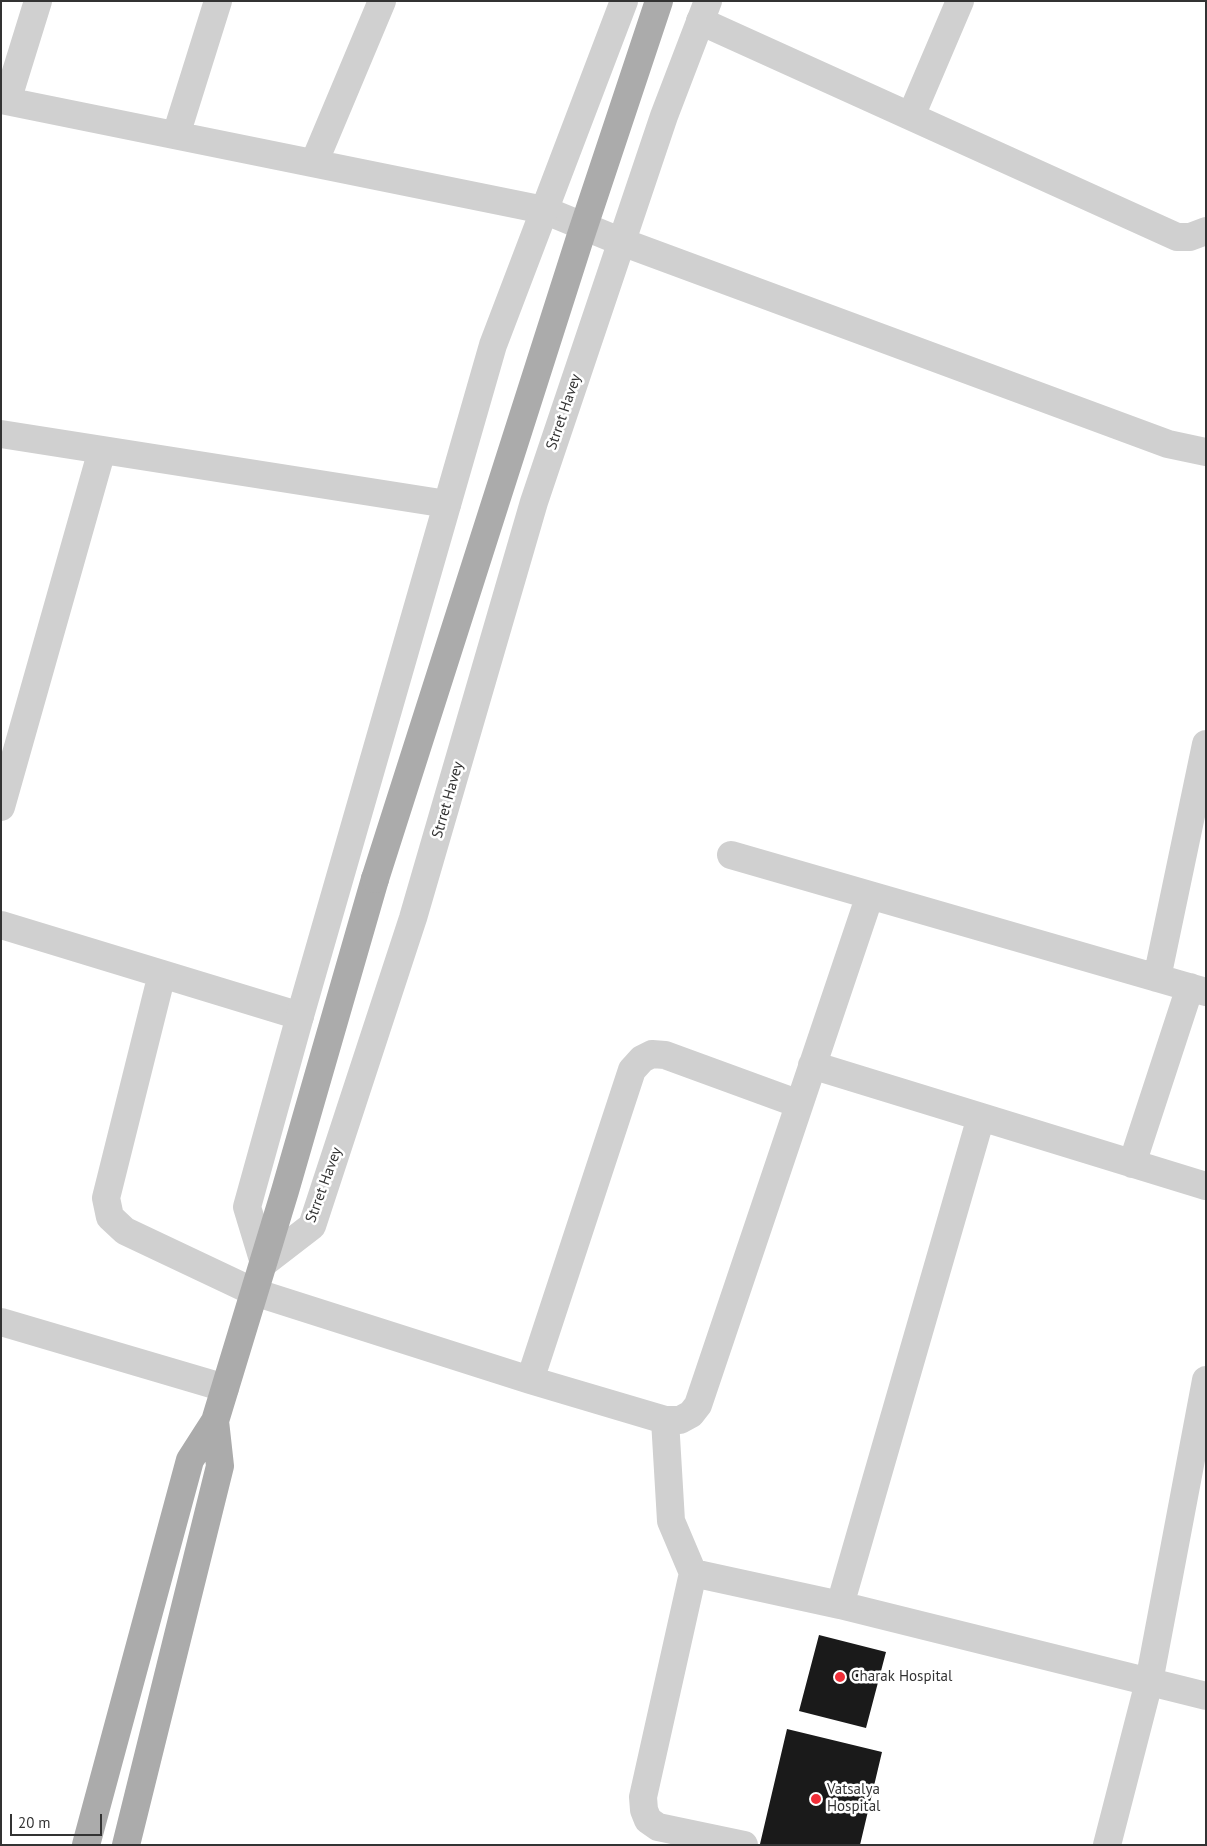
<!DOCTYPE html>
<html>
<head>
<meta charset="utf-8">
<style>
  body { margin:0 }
  #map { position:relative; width:1207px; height:1846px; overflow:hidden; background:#fff; font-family:"PT Sans",sans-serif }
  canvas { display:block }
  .frame { position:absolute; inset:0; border:2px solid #333; pointer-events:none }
  .scale { position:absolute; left:10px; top:1814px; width:92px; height:22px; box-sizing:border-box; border:2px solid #333; border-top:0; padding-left:6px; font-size:15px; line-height:18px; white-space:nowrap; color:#333; -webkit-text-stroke:4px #fff; paint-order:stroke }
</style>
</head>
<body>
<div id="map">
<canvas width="1207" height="1846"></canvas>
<div class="frame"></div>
<div class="scale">20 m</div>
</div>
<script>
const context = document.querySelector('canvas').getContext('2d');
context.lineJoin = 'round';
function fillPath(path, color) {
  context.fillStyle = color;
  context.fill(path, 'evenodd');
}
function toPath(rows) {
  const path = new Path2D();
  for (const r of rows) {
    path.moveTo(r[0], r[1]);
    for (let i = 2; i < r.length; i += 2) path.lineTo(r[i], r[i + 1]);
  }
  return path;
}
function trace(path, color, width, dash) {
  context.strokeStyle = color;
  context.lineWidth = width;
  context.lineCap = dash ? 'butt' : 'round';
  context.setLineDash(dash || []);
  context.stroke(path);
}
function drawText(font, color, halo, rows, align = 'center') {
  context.font = font + ' "PT Sans",sans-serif';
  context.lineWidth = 5;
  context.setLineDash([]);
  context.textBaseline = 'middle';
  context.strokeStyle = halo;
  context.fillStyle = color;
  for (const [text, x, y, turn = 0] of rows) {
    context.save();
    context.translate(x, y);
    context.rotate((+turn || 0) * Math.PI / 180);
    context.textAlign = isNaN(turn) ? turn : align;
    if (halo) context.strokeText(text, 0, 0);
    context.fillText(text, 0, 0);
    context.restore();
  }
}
const building = toPath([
  [819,1635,886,1652,866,1728,799,1711],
  [787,1729,882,1752,860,1845,760,1844]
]);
const minor = toPath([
  [700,21,1177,237,1190,237,1206,231],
  [1,100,544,210,622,242,1168,444,1206,452],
  [7,101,38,1],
  [911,116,960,1],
  [176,135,218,1],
  [314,163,382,1],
  [1,434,447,504],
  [1,807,102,450],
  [731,855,1206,992],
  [1,925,300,1016],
  [162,974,106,1198,110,1217,125,1231,254,1292,530,1380,665,1420,671,1521,693,1573,643,1797,644,1810,648,1820,658,1827,744,1845],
  [1157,978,1206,744],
  [812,1065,1206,1186],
  [1132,1164,1190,987],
  [1,1322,225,1388],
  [530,1380,632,1070,642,1059,652,1054,665,1055,799,1104],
  [665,1420,680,1420,691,1414,698,1405,870,895],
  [693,1573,840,1605,1206,1696],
  [840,1605,981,1117],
  [1107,1845,1149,1682,1206,1380]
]);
const tertiary = toPath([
  [624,1,493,345,300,1016,247,1207,264,1263,312,1226,413,918,534,502,664,116,708,1]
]);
const primary = toPath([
  [86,1845,190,1460,215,1421,285,1191,375,879],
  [126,1845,220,1466,215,1421]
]);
const primaryBridge = toPath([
  [375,879,580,238,659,1]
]);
const markers = [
  [840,1677,6,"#f02e38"],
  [816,1799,6,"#f02e38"]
];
const streetNames = [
  ["Strret Havey",564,412,-71],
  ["Strret Havey",448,800,-74],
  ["Strret Havey",324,1185,-70]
];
const poiNames = [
  ["Charak Hospital",851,1677],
  ["Vatsalya",827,1790],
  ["Hospital",827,1807]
];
fillPath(building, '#1a1a1a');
trace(minor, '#d0d0d0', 28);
trace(tertiary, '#d0d0d0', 28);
trace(primary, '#ababab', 28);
trace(primaryBridge, '#ababab', 28);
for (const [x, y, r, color] of markers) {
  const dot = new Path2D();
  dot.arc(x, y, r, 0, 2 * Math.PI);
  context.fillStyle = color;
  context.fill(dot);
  trace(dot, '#fff', 2);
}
drawText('15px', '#333', '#fff', streetNames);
drawText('15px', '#333', '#fff', poiNames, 'left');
</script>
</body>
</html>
